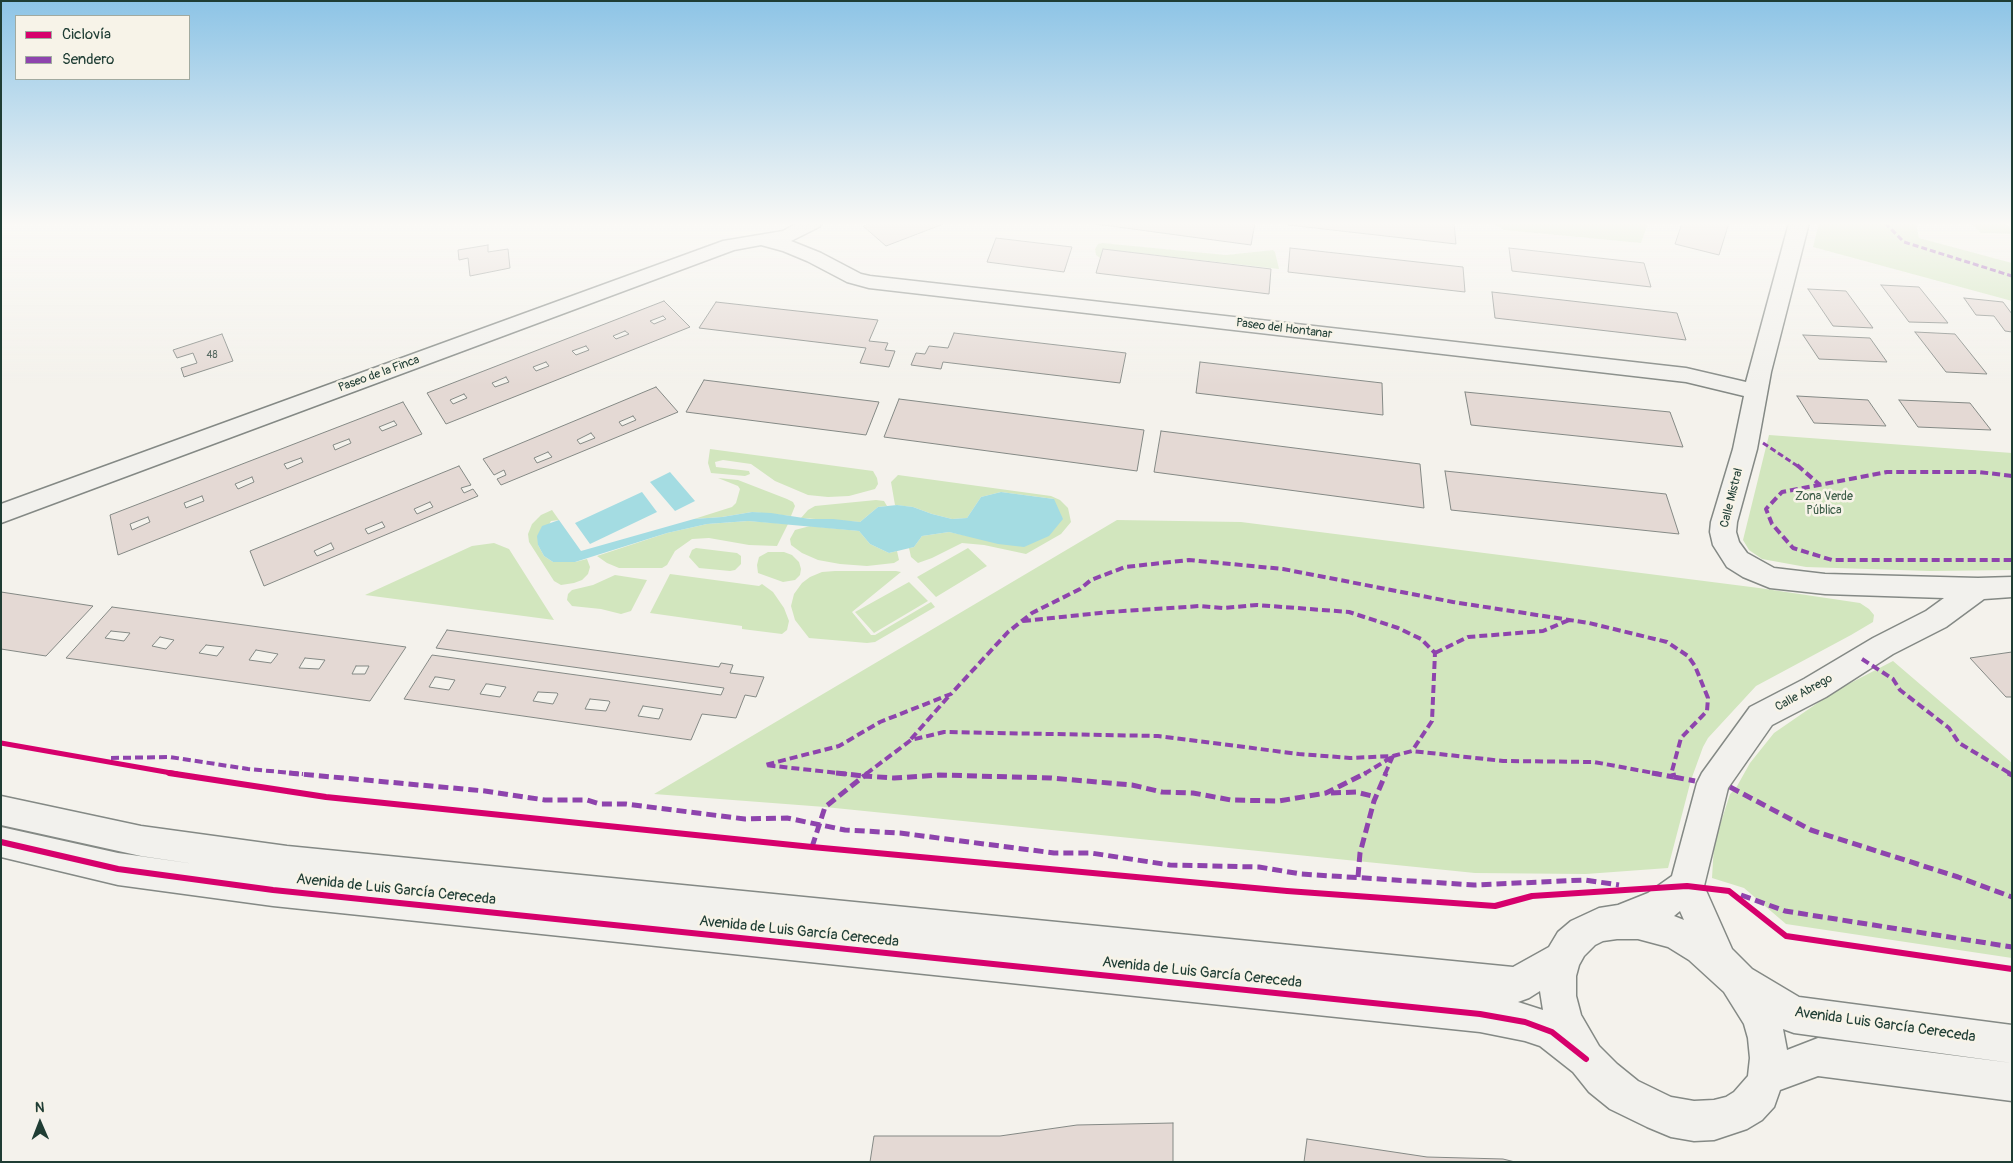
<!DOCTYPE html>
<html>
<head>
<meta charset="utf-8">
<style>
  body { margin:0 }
  #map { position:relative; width:2013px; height:1163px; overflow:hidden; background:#f4f2ec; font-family:Pangolin,sans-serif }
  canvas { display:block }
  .frame { position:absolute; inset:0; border:2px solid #1f3d34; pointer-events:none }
  .legend { position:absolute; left:15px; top:15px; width:175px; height:65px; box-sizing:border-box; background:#f7f3e8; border:1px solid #a1aaa0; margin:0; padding:6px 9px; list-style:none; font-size:15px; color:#1f3d34 }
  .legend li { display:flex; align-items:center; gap:10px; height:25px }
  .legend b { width:25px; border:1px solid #a1aaa0 }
  .north { position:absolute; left:15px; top:1098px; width:50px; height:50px; -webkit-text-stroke:4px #f7f3e8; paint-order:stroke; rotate:359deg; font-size:14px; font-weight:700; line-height:20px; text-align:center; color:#1f3d34 }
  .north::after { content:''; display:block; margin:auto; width:18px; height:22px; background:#1f3d34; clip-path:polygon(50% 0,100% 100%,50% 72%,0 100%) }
</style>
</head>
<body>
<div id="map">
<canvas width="2013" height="1163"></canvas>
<div class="frame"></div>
<ul class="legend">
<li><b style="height:6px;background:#d6006c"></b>Ciclovía</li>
<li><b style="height:6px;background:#8e44ad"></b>Sendero</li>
</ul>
<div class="north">N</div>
</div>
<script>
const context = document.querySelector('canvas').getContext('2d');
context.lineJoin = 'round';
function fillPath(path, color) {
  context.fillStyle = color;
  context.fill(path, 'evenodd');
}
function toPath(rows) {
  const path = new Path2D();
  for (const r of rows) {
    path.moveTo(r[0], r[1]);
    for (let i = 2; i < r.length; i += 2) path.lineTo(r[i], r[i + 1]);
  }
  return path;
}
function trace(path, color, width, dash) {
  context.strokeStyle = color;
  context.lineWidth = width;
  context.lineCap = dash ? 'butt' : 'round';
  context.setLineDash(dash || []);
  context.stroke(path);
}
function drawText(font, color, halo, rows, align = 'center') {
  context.font = font + ' Pangolin,sans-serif';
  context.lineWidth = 5;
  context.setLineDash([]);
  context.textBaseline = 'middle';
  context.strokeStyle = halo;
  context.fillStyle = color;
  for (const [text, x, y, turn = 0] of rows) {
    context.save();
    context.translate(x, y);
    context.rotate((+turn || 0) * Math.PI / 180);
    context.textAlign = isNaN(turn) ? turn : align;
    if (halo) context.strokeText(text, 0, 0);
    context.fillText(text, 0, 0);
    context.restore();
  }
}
const green = toPath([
  [1492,223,1648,223,1641,243,1504,230],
  [1819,223,1916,223,1919,238,2012,263,2012,301,1813,247],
  [1971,223,2005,223,2012,230,2012,234,1981,233],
  [1102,243,1226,255,1273,250,1275,252,1279,269,1103,249,1100,258,1096,255,1095,249,1098,244],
  [1769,435,2012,453,2012,570,1930,571,1806,567,1762,559,1749,550,1743,540],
  [710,449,873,471,877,478,878,484,875,489,849,496,828,497,808,495,775,481,751,464,723,460,715,462,716,467,749,471,750,474,745,476,711,473,708,463],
  [898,475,1051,496,1060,500,1068,508,1071,522,1061,534,1026,554,984,545,962,543,932,558,918,563,911,557,909,548,914,547,922,536,949,532,973,537,1054,499,1001,492,981,497,967,518,952,519,932,514,913,507,895,505,891,482],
  [718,478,738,480,787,499,793,502,795,506,791,516,752,512,722,517,694,519,732,507,736,503,740,489,738,486],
  [876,500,884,501,887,506,878,507,860,522,801,518,808,510,815,506],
  [552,510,559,520,551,521,538,545,544,556,553,562,575,562,587,559,590,567,588,574,582,580,574,583,561,585,554,581,529,542,528,534,532,524,541,515],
  [1117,520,1241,522,1759,588,1860,603,1869,609,1874,615,1873,622,1851,635,1756,686,1708,738,1703,747,1691,780,1668,868,1586,874,1475,873,825,807,654,794],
  [748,521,788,524,777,546,749,545,709,538,692,539,675,551,667,565,662,568,619,568,607,563,597,556,667,533,707,524],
  [810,526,859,531,870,544,889,553,897,551,899,560,894,563,867,566,840,564,818,560,802,553,791,545,790,539,795,530],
  [494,543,509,549,554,620,365,595,472,546],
  [696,548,737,553,741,556,741,564,735,570,730,571,699,568,689,557,692,550],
  [968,548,987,566,936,597,917,577],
  [768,552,784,552,792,555,799,562,801,569,800,575,795,580,783,582,758,573,757,565,759,557],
  [896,571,901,572,852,612,871,635,875,635,931,602,935,607,875,642,867,643,809,638,795,620,791,606,794,594,802,583,810,577,822,572,835,571],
  [670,574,759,586,762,584,773,592,784,608,789,621,787,630,782,634,742,629,742,626,650,613],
  [615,575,647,580,631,611,621,614,601,609,572,606,567,600,568,594,572,590,593,585],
  [909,582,928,601,874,633,855,612],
  [1893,661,2012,763,2012,958,1786,924,1744,888,1712,878,1714,844,1730,794,1736,788,1750,763,1774,733,1835,691]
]);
const water = toPath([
  [670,472,695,501,675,511,650,482],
  [642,492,657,512,590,544,575,523],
  [1001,492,1054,499,1063,519,1049,536,1024,547,998,544,949,532,922,536,914,547,889,553,870,544,859,531,748,521,707,524,667,533,575,562,553,562,544,556,538,545,537,536,542,526,559,520,581,551,694,519,722,517,752,512,771,513,810,519,833,519,860,522,878,507,897,505,913,507,932,514,952,519,967,518,981,497]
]);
const building = toPath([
  [871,223,946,223,886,246,863,226,871,223],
  [1088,223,1255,223,1251,245,1088,223],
  [1288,223,1454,223,1456,244,1288,225,1288,223],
  [1682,223,1729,223,1719,255,1675,244,1682,223],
  [996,238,1072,247,1064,272,987,262,996,238],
  [488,245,488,252,508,249,510,268,470,276,468,258,459,260,458,250,488,245],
  [1290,248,1463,267,1465,292,1288,272,1290,248],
  [1509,248,1644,263,1651,287,1512,271,1509,248],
  [1103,249,1271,269,1269,294,1096,273,1103,249],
  [1881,285,1919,287,1948,323,1909,322,1881,285],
  [1808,289,1846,291,1873,328,1833,326,1808,289],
  [1492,292,1677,313,1686,340,1495,318,1492,292],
  [1964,298,2003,302,2012,314,2012,332,2005,331,1994,316,1976,315,1964,298],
  [664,301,690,327,446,424,427,393,664,301],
  [663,316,666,319,654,324,650,321,663,316],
  [625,331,629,334,616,339,613,336,625,331],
  [586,346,589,350,576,355,572,351,586,346],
  [546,362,549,366,536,371,533,367,546,362],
  [506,377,509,382,495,387,492,383,506,377],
  [464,394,467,398,453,404,450,400,464,394],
  [716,302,878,320,869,341,888,343,885,350,895,351,889,367,860,363,866,348,699,328,716,302],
  [1915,332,1955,334,1987,374,1946,372,1915,332],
  [954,333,1126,353,1120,383,943,362,941,369,911,365,916,353,925,354,929,346,948,348,954,333],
  [222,334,233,361,184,377,181,368,197,363,193,353,177,358,173,350,222,334],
  [1803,335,1870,338,1887,362,1819,359,1803,335],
  [1200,362,1382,383,1383,415,1196,393,1200,362],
  [704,380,879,402,866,435,686,412,704,380],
  [656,387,678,412,501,485,497,479,506,475,504,470,494,475,483,459,656,387],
  [633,416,636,420,622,426,619,422,633,416],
  [591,433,595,438,580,444,577,440,591,433],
  [548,452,552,457,537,463,534,458,548,452],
  [1465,392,1670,412,1683,447,1471,425,1465,392],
  [1797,396,1868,400,1886,426,1814,423,1797,396],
  [899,399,1144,430,1137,471,884,437,899,399],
  [1899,400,1970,403,1991,430,1918,427,1899,400],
  [403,402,422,434,118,555,110,515,403,402],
  [394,421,397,425,382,431,379,427,394,421],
  [349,439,351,443,335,450,333,445,349,439],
  [301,458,303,462,287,469,284,464,301,458],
  [252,477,254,482,238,489,235,484,252,477],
  [202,496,204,501,186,508,184,503,202,496],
  [148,517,150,522,132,530,130,524,148,517],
  [1161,431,1420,464,1424,508,1154,472,1161,431],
  [459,466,471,485,461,488,464,493,473,489,478,496,264,586,250,551,459,466],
  [430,502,433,507,417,514,414,509,430,502],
  [382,522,385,527,368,534,365,529,382,522],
  [331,543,334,549,317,556,314,551,331,543],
  [1445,471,1666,494,1679,534,1451,510,1445,471],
  [1,592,93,606,46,656,1,649,1,592],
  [112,607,406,647,370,701,66,658,112,607],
  [111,631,130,633,124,641,105,638,111,631],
  [160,637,174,640,166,649,152,646,160,637],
  [206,645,224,647,217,656,199,653,206,645],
  [256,650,278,654,271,663,249,660,256,650],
  [305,658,325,660,319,669,299,668,305,658],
  [356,666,369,666,365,674,352,674,356,666],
  [447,630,719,667,721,663,733,665,730,673,764,677,756,697,745,695,736,718,702,714,691,740,404,699,432,655,721,695,724,688,436,648,447,630],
  [435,677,437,677,455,680,449,690,429,687,435,677],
  [486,684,488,684,506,687,500,697,480,694,486,684],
  [538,692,557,693,558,694,553,704,533,701,538,692],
  [590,699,609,701,610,702,606,711,585,709,590,699],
  [643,706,663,709,659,719,638,716,643,706],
  [2012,652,2012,697,2006,697,1970,658,2012,652],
  [1173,1123,1173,1162,870,1162,874,1136,1000,1136,1077,1125,1173,1123],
  [1307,1139,1427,1157,1503,1159,1515,1162,1304,1162,1307,1139]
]);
const minor = toPath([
  [797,223,822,223,819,227,791,241,821,253,861,274,870,276,1686,368,1746,382,1789,223,1809,223,1771,372,1757,449,1737,522,1736,532,1739,542,1747,553,1774,568,1825,574,1978,578,2012,577,2012,597,1984,599,1946,627,1893,654,1826,697,1772,725,1728,788,1704,886,1732,949,1752,969,1799,997,2012,1025,2012,1063,1794,1033,1783,1029,1787,1050,1818,1038,2012,1063,2012,1101,1818,1076,1780,1090,1774,1107,1762,1120,1747,1129,1714,1140,1694,1141,1671,1137,1647,1127,1610,1109,1589,1092,1573,1072,1540,1046,1525,1041,1480,1032,273,906,118,885,1,857,1,827,118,853,195,864,141,856,1,825,1,796,141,826,287,846,1513,967,1549,947,1558,932,1571,921,1599,908,1618,905,1648,893,1672,876,1697,783,1702,773,1750,707,1804,679,1873,638,1926,611,1944,598,1825,594,1770,588,1743,577,1727,567,1713,545,1710,532,1711,522,1733,449,1744,396,1686,382,869,288,847,282,807,261,783,251,761,245,734,250,605,298,1,523,1,504,723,241,783,231,797,223],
  [1680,911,1684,920,1674,916,1680,911],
  [1617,939,1638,939,1668,947,1689,960,1724,992,1744,1024,1748,1038,1750,1058,1748,1076,1734,1092,1726,1097,1714,1100,1694,1101,1671,1097,1638,1081,1617,1064,1599,1046,1581,1015,1576,996,1576,976,1579,965,1584,956,1595,945,1603,941,1617,939],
  [1540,991,1543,1010,1518,1002,1529,998,1540,991]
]);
const quietFar2 = toPath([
  [1885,223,1904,242,2012,276],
  [1763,443,1799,467]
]);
const quietFar1 = toPath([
  [1797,465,1820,485],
  [2012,476,1979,472,1887,472,1782,492,1766,509,1772,524,1793,548,1832,560,2012,560],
  [1023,621,1109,612,1200,606,1223,608,1257,605,1349,612,1398,628,1421,639,1435,653,1432,721,1412,751],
  [1435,653,1468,637,1543,631,1569,620],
  [1862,659,1893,679,1900,690,1949,728,1959,743,2011,774],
  [911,739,949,696],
  [111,758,170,757,248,769,303,774],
  [847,774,765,765,839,746,880,722,951,694,1008,632,1032,613,1080,589,1091,580,1125,567,1189,560,1283,569,1453,602,1589,623,1667,642,1688,656,1695,666,1708,698,1707,711,1681,738,1672,771,1673,774],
  [866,774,911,740,944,732,1158,736,1299,754,1350,758,1393,756,1412,751,1503,761,1594,762,1659,774],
  [1364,774,1392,757],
  [1385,774,1393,756]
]);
const quiet = toPath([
  [289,773,485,791,545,800,587,800,600,804,626,804,745,819,787,818,845,830,900,833,1054,853,1091,853,1170,865,1259,867,1301,874,1474,885,1585,880,1619,885],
  [836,773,864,776,868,773],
  [1652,773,1674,777],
  [1673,773,1674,777],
  [2008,773,2012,775],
  [1674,777,1695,781],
  [1730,787,1811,830,1958,877,2012,897],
  [1331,793,1356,792,1376,797],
  [812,847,825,807,864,776,894,778,939,775,1051,778,1132,785,1162,792,1193,793,1231,800,1279,801,1326,793,1366,773],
  [1358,877,1360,853,1374,801,1386,773],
  [1741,895,1785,911,2012,947]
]);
const cyclewayFar1 = toPath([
  [1,743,177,774]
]);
const cycleway = toPath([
  [169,773,326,797,812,847,1287,891,1495,906,1532,896,1687,886,1729,891,1786,936,2012,969],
  [1,842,118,869,273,890,1480,1014,1525,1022,1552,1032,1586,1059]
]);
const numberNames = [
  ["48",212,355]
];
const streetNames = [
  ["Paseo del Hontanar",1284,329,7],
  ["Paseo de la Finca",379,374,-20],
  ["Calle Mistral",1732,498,-76],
  ["Calle Abrego",1804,693,-29]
];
const parkNames = [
  ["Zona Verde",1824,497],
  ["Pública",1824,511]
];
const nearStreetnames = [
  ["Avenida de Luis García Cereceda",396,890,6],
  ["Avenida de Luis García Cereceda",799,932,6],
  ["Avenida de Luis García Cereceda",1202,973,6],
  ["Avenida Luis García Cereceda",1885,1025,8]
];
fillPath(green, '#d2e6be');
fillPath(water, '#a4dce2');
fillPath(building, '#e4d9d4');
trace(building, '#848985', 1);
trace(minor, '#848985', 3);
fillPath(minor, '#f2f1ed');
trace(quietFar2, '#8e44ad', 3, [6, 3]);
trace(quietFar1, '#8e44ad', 4, [8, 4]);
trace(quiet, '#8e44ad', 5, [10, 5]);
trace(cyclewayFar1, '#d6006c', 5);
trace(cycleway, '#d6006c', 6);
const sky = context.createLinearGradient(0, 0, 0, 386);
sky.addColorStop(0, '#8dc4e6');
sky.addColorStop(0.58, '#faf9f6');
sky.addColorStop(1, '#faf9f600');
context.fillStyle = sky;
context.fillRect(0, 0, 2013, 386);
drawText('10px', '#52665e', null, numberNames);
drawText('12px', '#1f3d34', '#f7f3e8', streetNames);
drawText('12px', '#3d5d48', '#f7f3e8', parkNames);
drawText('15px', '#1f3d34', '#f7f3e8', nearStreetnames);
</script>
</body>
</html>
